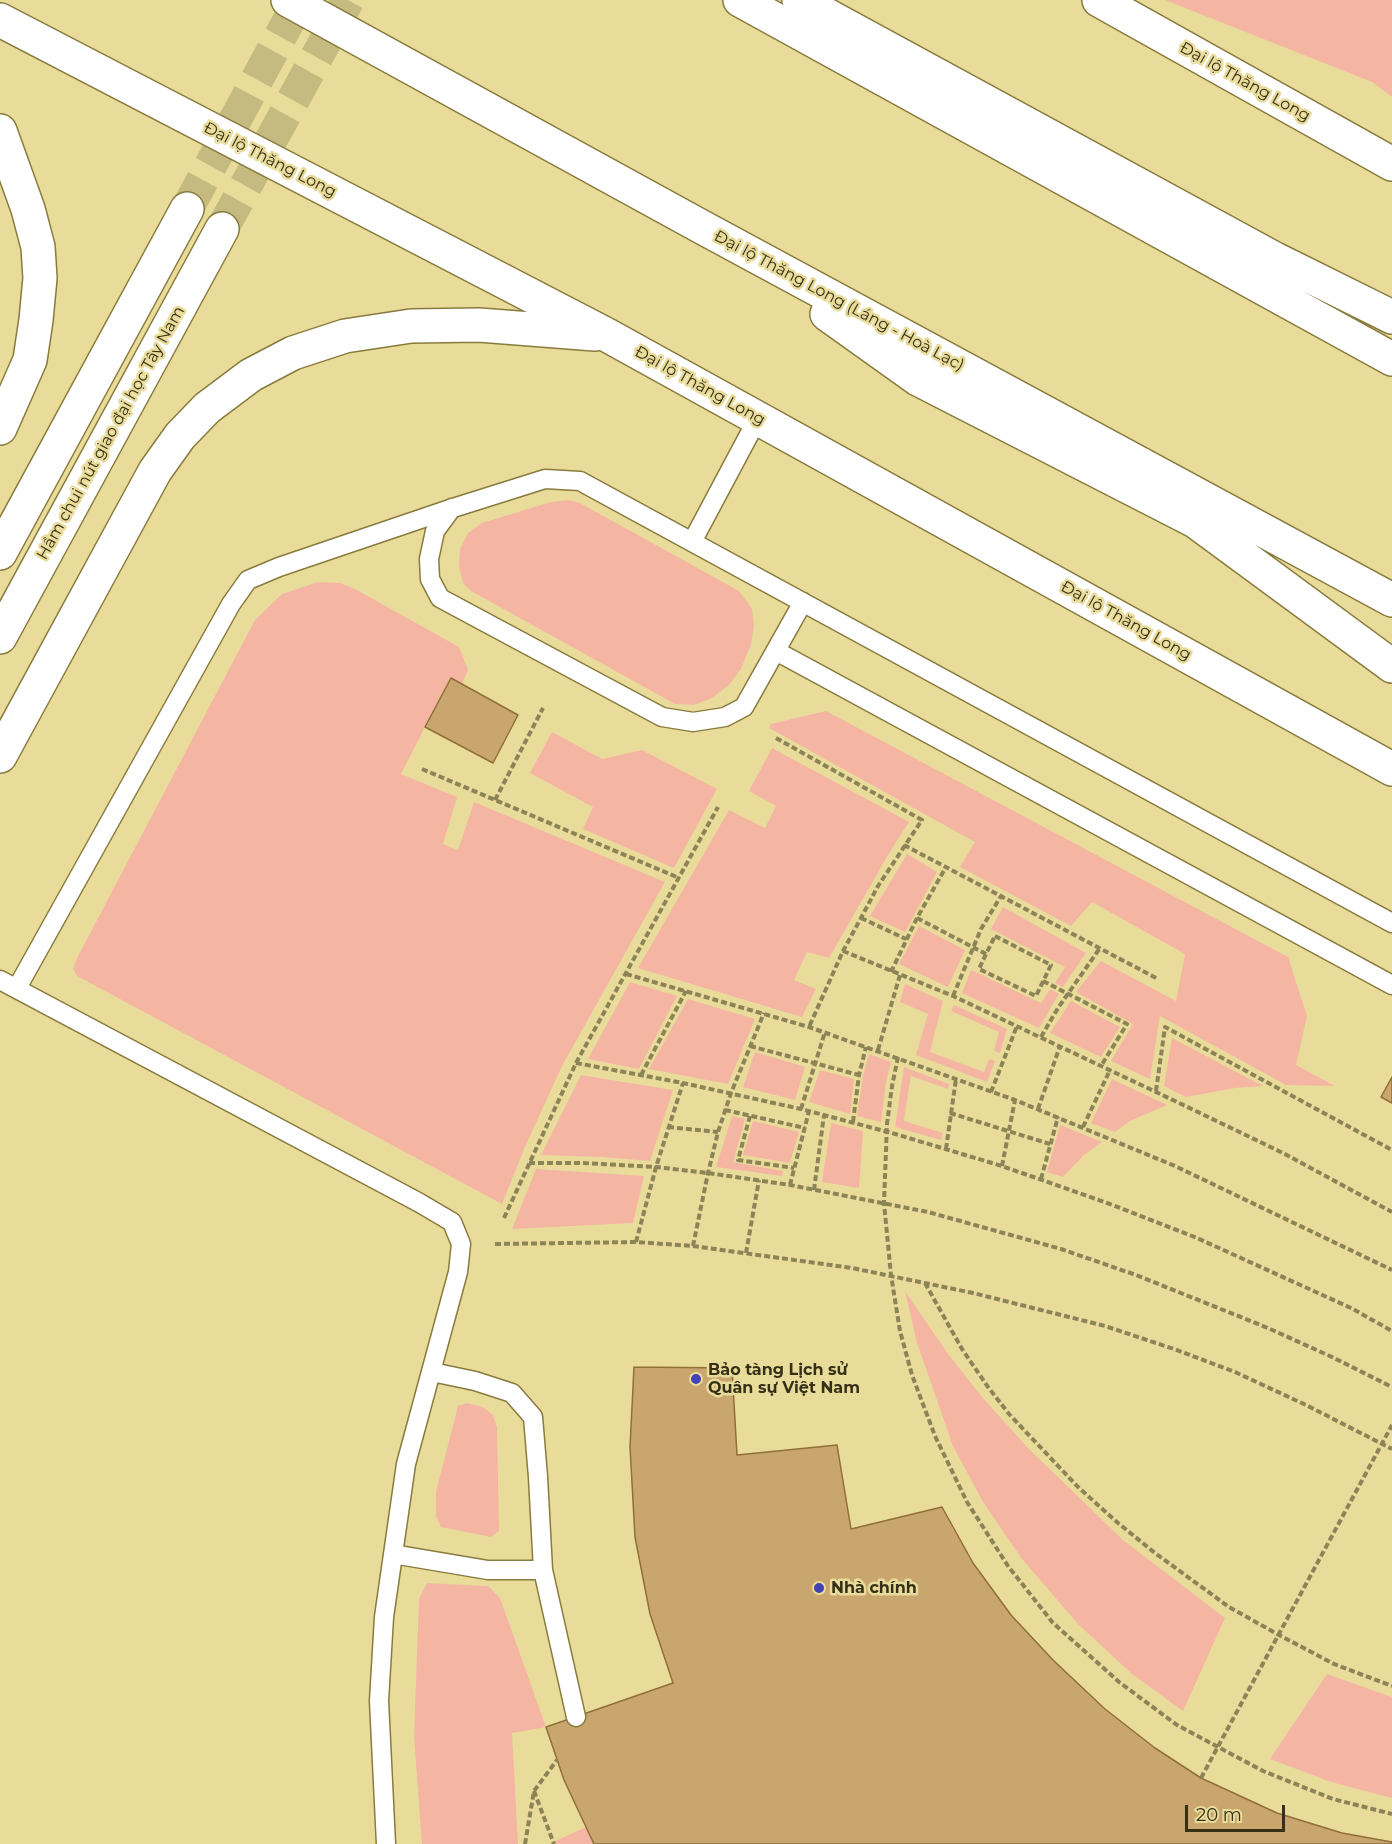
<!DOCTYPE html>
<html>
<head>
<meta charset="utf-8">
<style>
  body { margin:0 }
  #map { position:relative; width:1392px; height:1844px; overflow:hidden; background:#e9dc9b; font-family:Montserrat,sans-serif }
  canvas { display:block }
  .scale { position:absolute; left:1185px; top:1805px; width:100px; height:27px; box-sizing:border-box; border:3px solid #353016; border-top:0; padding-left:8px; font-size:18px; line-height:21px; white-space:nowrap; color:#353016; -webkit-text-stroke:4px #e9dc9b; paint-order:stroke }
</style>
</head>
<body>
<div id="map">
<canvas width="1392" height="1844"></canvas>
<div class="scale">20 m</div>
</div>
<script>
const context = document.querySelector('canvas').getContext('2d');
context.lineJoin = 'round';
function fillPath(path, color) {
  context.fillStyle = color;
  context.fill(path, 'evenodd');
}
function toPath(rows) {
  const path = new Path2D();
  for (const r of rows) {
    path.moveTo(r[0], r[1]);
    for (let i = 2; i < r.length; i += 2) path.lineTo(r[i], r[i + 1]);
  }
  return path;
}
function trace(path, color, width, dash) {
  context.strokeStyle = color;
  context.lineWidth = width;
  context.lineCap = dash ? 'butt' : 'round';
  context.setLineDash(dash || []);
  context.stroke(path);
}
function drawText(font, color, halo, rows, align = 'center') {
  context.font = font + ' Montserrat,sans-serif';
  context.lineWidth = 5;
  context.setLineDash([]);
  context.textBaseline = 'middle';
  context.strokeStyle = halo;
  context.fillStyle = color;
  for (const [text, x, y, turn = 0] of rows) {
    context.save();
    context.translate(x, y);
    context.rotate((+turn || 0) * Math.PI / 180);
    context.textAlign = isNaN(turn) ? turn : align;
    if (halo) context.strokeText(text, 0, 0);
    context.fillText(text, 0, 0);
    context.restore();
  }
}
const green = toPath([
  [1165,0,1392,0,1392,97,1372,82],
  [568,500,580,503,739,591,752,609,754,626,751,644,741,669,729,685,712,698,694,705,675,704,471,591,463,583,459,567,460,549,468,533,482,523,551,502],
  [318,582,340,583,357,590,459,647,468,670,462,684,425,727,401,774,457,797,443,844,458,850,474,802,665,882,562,1066,525,1147,502,1204,77,976,73,969,77,958,255,620,282,594],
  [826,711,1288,957,1307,1016,1296,1065,1335,1086,1286,1085,1160,1016,1150,1079,1111,1061,1133,1024,1076,992,1101,961,1176,1001,1185,954,1092,902,1071,926,960,867,975,842,769,728,771,724],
  [552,732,602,759,642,750,717,789,674,868,583,829,593,807,530,773],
  [772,748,909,822,888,855,829,958,807,952,794,980,816,989,802,1017,638,968,729,810,765,828,776,806,749,791],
  [907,854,937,872,905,932,870,916],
  [1003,907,1086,953,1063,987,1055,983,1065,967,991,929],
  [919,926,965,950,948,987,899,964],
  [971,970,1041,1003,1050,989,1059,994,1039,1028,962,993],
  [630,982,677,996,639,1069,588,1059],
  [905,984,943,1001,930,1052,984,1072,989,1059,995,1061,987,1082,916,1055,928,1014,900,1002],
  [688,999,755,1019,728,1084,649,1069],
  [1071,1001,1120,1027,1101,1057,1050,1033],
  [954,1005,1007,1029,1000,1053,994,1051,999,1032,951,1011],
  [1172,1038,1263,1086,1235,1088,1186,1097,1164,1086],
  [755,1052,805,1067,795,1100,743,1087],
  [869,1054,891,1062,886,1082,881,1122,857,1116,863,1076],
  [904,1067,949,1084,948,1089,911,1076,908,1093,904,1121,943,1133,941,1140,895,1127],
  [820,1070,854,1079,850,1114,809,1102],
  [581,1075,673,1090,650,1161,602,1157,541,1155],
  [1112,1079,1167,1105,1130,1121,1115,1132,1091,1123],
  [732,1116,745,1119,733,1162,783,1171,782,1176,716,1167],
  [753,1121,799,1132,790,1163,743,1155],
  [831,1123,863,1131,859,1188,822,1182],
  [1060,1125,1102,1142,1084,1155,1063,1177,1047,1172],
  [536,1169,644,1176,633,1223,512,1229],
  [905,1291,948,1354,982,1397,1028,1448,1123,1540,1225,1618,1183,1711,1132,1674,1078,1624,1022,1559,983,1502,953,1446,917,1343],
  [467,1403,483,1407,493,1415,497,1427,499,1531,491,1537,441,1527,436,1516,436,1492,458,1406],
  [427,1583,488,1586,500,1598,546,1727,512,1733,518,1844,422,1844,414,1737,419,1599],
  [1327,1674,1392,1697,1392,1798,1331,1782,1270,1759],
  [586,1827,594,1844,549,1844]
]);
const building = toPath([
  [451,678,518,715,493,763,425,727,451,678],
  [1392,1077,1392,1103,1381,1097,1392,1077],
  [634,1367,732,1368,737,1455,837,1445,851,1529,942,1507,973,1563,1011,1615,1053,1660,1105,1709,1155,1748,1201,1778,1277,1813,1342,1833,1392,1842,1392,1844,594,1844,564,1780,546,1727,673,1683,650,1614,635,1537,630,1447,634,1367]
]);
const secondaryTunnel = toPath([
  [187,209,300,0],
  [222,229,348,0]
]);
const path = toPath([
  [776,738,922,820,878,886,861,918,843,951,809,1027],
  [422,769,679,878],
  [495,800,543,708],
  [904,845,1158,979],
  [861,918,906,939],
  [917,918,986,954],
  [995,936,1051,965,1036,996,979,969,986,954,995,936],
  [843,951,953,996,1175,1101,1283,1153,1392,1212],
  [891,972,917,918,946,867],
  [626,974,809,1027,1015,1100,1175,1166,1392,1270],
  [1043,981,1127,1024,1101,1066],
  [953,996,981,929,1001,896],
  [1041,1037,1058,1008,1100,948],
  [750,1046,859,1075],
  [878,1050,900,975],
  [898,1057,892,1086,887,1124,884,1203,891,1275,900,1331,912,1375,935,1436,967,1502,1008,1566,1053,1623,1119,1682,1177,1725,1263,1771,1333,1799,1392,1814],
  [576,1063,683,1083,801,1109,892,1133,1002,1166,1110,1204,1197,1238,1351,1308,1392,1331],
  [641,1075,686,991],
  [1156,1091,1165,1027,1392,1150],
  [991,1092,1017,1026],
  [801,1109,825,1032],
  [1038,1109,1060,1046],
  [725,1110,805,1128],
  [950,1113,1050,1144],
  [750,1116,738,1160,794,1168],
  [853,1122,859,1075,866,1047],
  [668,1127,718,1132],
  [1083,1127,1110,1070],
  [946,1149,956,1079],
  [529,1163,582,1163,656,1167,708,1173,790,1185,928,1212,1061,1249,1136,1275,1268,1328,1332,1357,1392,1387],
  [1002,1166,1015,1100],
  [1041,1179,1058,1117],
  [790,1185,809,1111],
  [814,1190,824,1115],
  [504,1218,576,1063,718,807],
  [636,1242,656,1167,683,1083],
  [495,1244,636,1242,693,1246,852,1268,973,1293,1105,1326,1174,1349,1235,1372,1306,1405,1392,1449],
  [693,1246,708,1173,718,1132,731,1093,764,1013],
  [746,1253,759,1180],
  [925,1283,962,1349,988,1387,1009,1414,1078,1487,1118,1523,1155,1553,1229,1607,1279,1635,1334,1664,1392,1686],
  [1201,1778,1392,1425],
  [534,1791,554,1844],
  [525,1844,534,1791,557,1760]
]);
const lane = toPath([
  [452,508,435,531,429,559,430,579,440,598,662,717,693,722,725,717,744,707,803,602],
  [692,542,758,418],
  [776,651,1392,985],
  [0,980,418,1202,452,1222,461,1244,458,1272,406,1464,384,1617,379,1701,386,1844],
  [17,988,231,604,248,580,279,567,453,508,545,479,580,481,1392,923],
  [432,1372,475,1381,512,1393,533,1417,538,1477,543,1570,576,1717],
  [393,1554,488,1570,543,1570]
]);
const secondary = toPath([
  [0,553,187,209],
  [0,637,222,229]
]);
const primary = toPath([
  [1099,0,1392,164],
  [0,20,607,335,1392,769],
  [0,131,28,209,38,247,40,278,36,320,30,360,0,428],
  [0,756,155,471,180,436,207,408,251,375,293,353,345,336,411,326,479,325,595,334]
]);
const highway = toPath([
  [288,0,700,226,1392,600],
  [740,0,1392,359],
  [799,0,1275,259,1392,317],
  [827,314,918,379,1195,521,1392,666]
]);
const markers = [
  [696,1379,6,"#4440b5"],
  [819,1588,6,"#4440b5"]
];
const streetNames = [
  ["Đại lộ Thăng Long",1245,82,29],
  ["Đại lộ Thăng Long",270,160,27],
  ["Đại lộ Thăng Long (Láng - Hoà Lạc)",839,301,28],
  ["Đại lộ Thăng Long",700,386,29],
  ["Hầm chui nút giao đại học Tây Nam",111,433,-61],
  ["Đại lộ Thăng Long",1126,621,29]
];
const poiNames = [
  ["Bảo tàng Lịch sử",708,1370],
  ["Quân sự Việt Nam",708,1388],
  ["Nhà chính",831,1588]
];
fillPath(green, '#f4b6a3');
fillPath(building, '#caa66f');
trace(building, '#906f38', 1.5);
trace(secondaryTunnel, '#c5ba80', 33, [33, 16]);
trace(lane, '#887b3d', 21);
trace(secondary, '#887b3d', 36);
trace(primary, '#887b3d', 36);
trace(highway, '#887b3d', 36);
trace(path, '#8c8356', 4, [6, 3]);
trace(lane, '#fff', 18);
trace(secondary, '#fff', 33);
trace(primary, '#fff', 33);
trace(highway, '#fff', 33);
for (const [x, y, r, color] of markers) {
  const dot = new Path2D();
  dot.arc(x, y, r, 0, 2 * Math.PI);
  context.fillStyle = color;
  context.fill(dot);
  trace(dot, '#e9dc9b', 2);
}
drawText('16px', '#353016', '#e9dc9b', streetNames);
drawText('bold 16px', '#353016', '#e9dc9b', poiNames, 'left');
</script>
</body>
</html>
